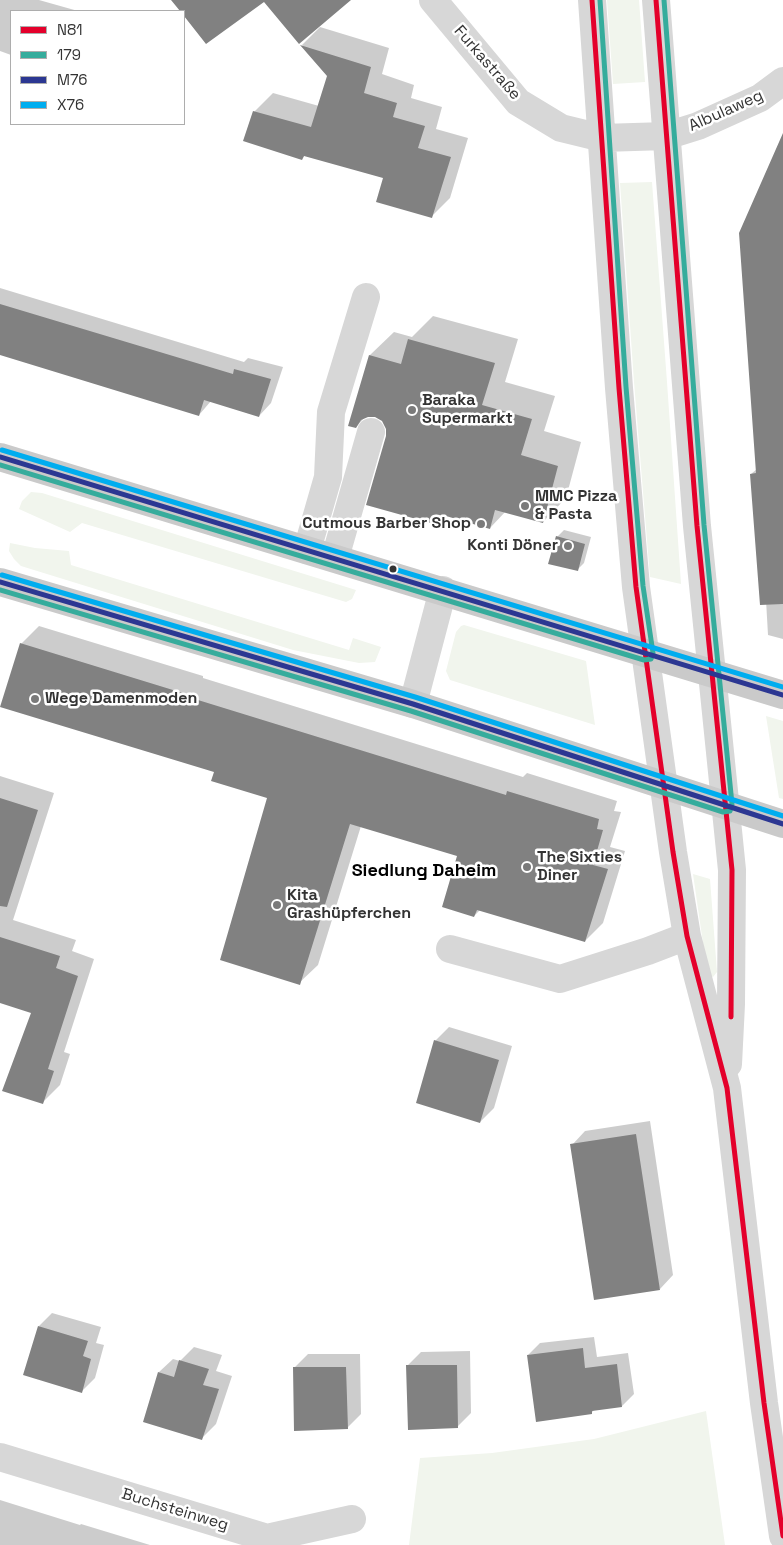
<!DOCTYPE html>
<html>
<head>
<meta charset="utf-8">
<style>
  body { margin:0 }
  #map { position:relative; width:783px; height:1545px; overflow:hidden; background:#fff; font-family:"Space Grotesk",sans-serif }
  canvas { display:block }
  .legend { position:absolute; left:10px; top:10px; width:175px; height:115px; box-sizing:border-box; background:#fff; border:1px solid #adadad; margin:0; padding:6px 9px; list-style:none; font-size:15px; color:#333 }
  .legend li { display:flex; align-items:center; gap:10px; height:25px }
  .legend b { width:25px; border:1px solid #adadad }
</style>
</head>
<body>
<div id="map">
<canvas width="783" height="1545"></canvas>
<ul class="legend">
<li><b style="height:6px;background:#e4002b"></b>N81</li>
<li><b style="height:6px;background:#36ac9c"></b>179</li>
<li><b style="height:6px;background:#2c3792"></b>M76</li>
<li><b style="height:6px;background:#00adef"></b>X76</li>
</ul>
</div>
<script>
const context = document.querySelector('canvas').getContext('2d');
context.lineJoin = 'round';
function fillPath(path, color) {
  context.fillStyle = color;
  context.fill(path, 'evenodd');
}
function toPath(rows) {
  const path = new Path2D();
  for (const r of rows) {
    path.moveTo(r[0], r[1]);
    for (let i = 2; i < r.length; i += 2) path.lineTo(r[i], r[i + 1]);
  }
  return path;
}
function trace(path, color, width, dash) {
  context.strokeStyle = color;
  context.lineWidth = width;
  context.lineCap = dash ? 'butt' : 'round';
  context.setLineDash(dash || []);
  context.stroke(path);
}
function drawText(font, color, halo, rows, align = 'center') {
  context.font = font + ' "Space Grotesk",sans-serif';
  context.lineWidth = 5;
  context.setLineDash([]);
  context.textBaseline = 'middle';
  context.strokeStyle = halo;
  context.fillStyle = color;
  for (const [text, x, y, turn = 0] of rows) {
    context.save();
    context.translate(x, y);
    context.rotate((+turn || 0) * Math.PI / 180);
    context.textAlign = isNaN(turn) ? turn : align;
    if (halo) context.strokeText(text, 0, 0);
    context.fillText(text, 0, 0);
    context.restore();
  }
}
const green = toPath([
  [607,0,639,0,645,82,613,84],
  [652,182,667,382,681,584,650,577,634,382,620,183],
  [31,492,42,493,356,590,352,599,346,602,82,523,70,532,19,509,22,501],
  [10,543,35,548,69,551,71,565,349,650,353,638,381,647,375,662,359,663,293,650,21,566,14,559,9,551],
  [464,625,586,661,595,725,450,680,446,671,456,632,461,626],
  [766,716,783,721,783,799,779,798],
  [693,874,710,879,717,972,713,977,709,976,707,971],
  [706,1411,725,1545,409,1545,420,1458,492,1453,594,1439]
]);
const shadow = toPath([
  [0,0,39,0,78,11,11,11,11,55,0,51],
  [320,27,389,48,382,74,414,85,411,98,442,107,436,129,468,138,450,198,432,216,385,178,305,155,302,158,254,112,273,93,319,106,328,76,302,45],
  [783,151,783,639,768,635,763,548,751,474,757,469],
  [0,288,244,362,248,358,283,367,271,403,259,416,211,401,199,415,0,354],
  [433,316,518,339,505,382,555,396,544,431,581,442,566,498,543,522,506,511,490,528,387,436,387,428,383,420,375,416,366,416,356,427,370,355,394,332,412,337],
  [564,530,591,537,584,563,577,570,557,537],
  [39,626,203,676,203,678,523,777,527,773,617,801,614,811,621,812,610,847,625,851,603,923,585,941,480,910,474,916,459,856,361,826,318,965,299,983,268,797,216,771,21,644],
  [0,776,54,793,13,920,76,940,72,951,94,959,64,1052,70,1054,60,1085,43,1102,32,1012,0,1002],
  [449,1027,512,1046,494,1108,480,1122,435,1041],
  [650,1121,673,1275,660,1289,572,1145,585,1131],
  [52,1313,101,1327,96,1343,104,1345,95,1378,82,1391,39,1326],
  [594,1337,597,1357,628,1353,634,1394,622,1406,594,1410,591,1413,528,1355,540,1343],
  [194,1347,222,1355,216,1371,232,1376,216,1424,202,1438,159,1372,173,1359,180,1361],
  [470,1351,471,1413,457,1427,407,1366,421,1352],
  [308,1354,360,1354,361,1414,347,1428,294,1368],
  [0,1500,80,1525,81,1524,150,1545,0,1545]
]);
const building = toPath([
  [171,0,351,0,299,44,264,2,206,44,184,16,184,11,180,11],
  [300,45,371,67,364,93,397,103,393,117,425,126,418,148,451,157,432,218,376,202,383,178,304,156,302,160,243,141,253,111,311,127,327,76],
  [783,133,783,604,760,605,750,474,756,473,739,233],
  [0,304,233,374,234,369,271,379,259,417,204,400,199,416,0,355],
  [408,339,495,363,482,405,532,419,521,455,558,466,543,523,495,510,490,529,446,516,434,524,366,505,386,436,386,429,382,421,375,417,368,417,361,420,356,428,348,426,369,355,401,364],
  [556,536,585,544,578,571,548,564],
  [20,643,186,694,185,696,506,795,507,791,599,819,597,829,603,830,593,865,608,869,585,942,477,910,474,917,442,907,457,856,350,824,300,985,220,960,267,798,211,781,214,772,0,707],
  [0,798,38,810,7,907,0,906],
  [0,937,60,956,56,968,78,976,48,1069,54,1071,43,1104,2,1091,31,1013,0,1003],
  [434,1040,499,1060,480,1123,416,1103],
  [636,1134,660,1290,594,1300,570,1144],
  [38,1326,88,1341,83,1356,91,1359,82,1393,23,1375],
  [583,1348,585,1368,617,1364,622,1407,592,1411,592,1414,536,1422,527,1355],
  [179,1360,209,1369,203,1385,219,1389,202,1440,143,1422,158,1372,174,1377],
  [406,1365,457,1365,458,1428,408,1430],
  [293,1367,346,1367,348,1429,294,1431]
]);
const minor = toPath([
  [433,0,518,102,561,128,602,138,666,136,698,126,760,98,783,81],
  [592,0,619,388,636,587,673,852,687,936,727,1088,764,1403,783,1536],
  [656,0,697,526,732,870,731,1004,728,1064],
  [307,550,328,477,331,412,366,297],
  [335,558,371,432],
  [413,704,443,590],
  [450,949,560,979,648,951,687,936],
  [0,1457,267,1538,352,1519]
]);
const major = toPath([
  [0,457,783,695],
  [0,582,413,704,783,824]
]);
const bus1 = toPath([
  [592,0,619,388,636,587,673,852,687,936,727,1088,764,1403,783,1536],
  [656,0,697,526,732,870,731,1017]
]);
const bus2 = toPath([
  [0,465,644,660,651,659,653,653,643,586,626,387,600,0],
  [0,590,411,711,723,812,730,811,732,804,704,525,664,0]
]);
const bus3 = toPath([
  [0,457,783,695],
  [0,582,413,704,783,824]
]);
const bus4 = toPath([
  [2,450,783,687],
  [2,575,415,697,783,816]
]);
const markers = [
  [412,410,5,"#7a7a7a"],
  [525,506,5,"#7a7a7a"],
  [481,524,5,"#7a7a7a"],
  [568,546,5,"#7a7a7a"],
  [393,569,4.5,"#333"],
  [35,699,5,"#7a7a7a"],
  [527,867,5,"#7a7a7a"],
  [277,905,5,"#7a7a7a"]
];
const streetNames = [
  ["Furkastraße",487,63,49],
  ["Albulaweg",726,111,-24],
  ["Buchsteinweg",175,1510,17]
];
const poiNames = [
  ["Baraka",422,401],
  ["Supermarkt",422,419],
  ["MMC Pizza",535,497],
  ["& Pasta",535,515],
  ["Cutmous Barber Shop",471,524,"right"],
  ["Konti Döner",558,546,"right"],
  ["Wege Damenmoden",45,699],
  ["The Sixties",537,858],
  ["Diner",537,876],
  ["Kita",287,896],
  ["Grashüpferchen",287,914]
];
const neighbourhoodNames = [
  ["Siedlung Daheim",424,871]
];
fillPath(green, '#f1f5ed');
fillPath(shadow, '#0003');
fillPath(building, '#818181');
trace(minor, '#d7d7d7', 28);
trace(major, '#cacaca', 28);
trace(bus1, '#e4002b', 5);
trace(bus2, '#36ac9c', 5);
trace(bus3, '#2c3792', 5);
trace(bus4, '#00adef', 5);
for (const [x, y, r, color] of markers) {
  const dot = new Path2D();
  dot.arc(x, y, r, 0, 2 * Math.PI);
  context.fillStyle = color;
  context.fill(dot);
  trace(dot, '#fff', 2);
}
drawText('16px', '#333', '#fff', streetNames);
drawText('bold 16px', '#333', '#fff', poiNames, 'left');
drawText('bold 18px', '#000', '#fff', neighbourhoodNames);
</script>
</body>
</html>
